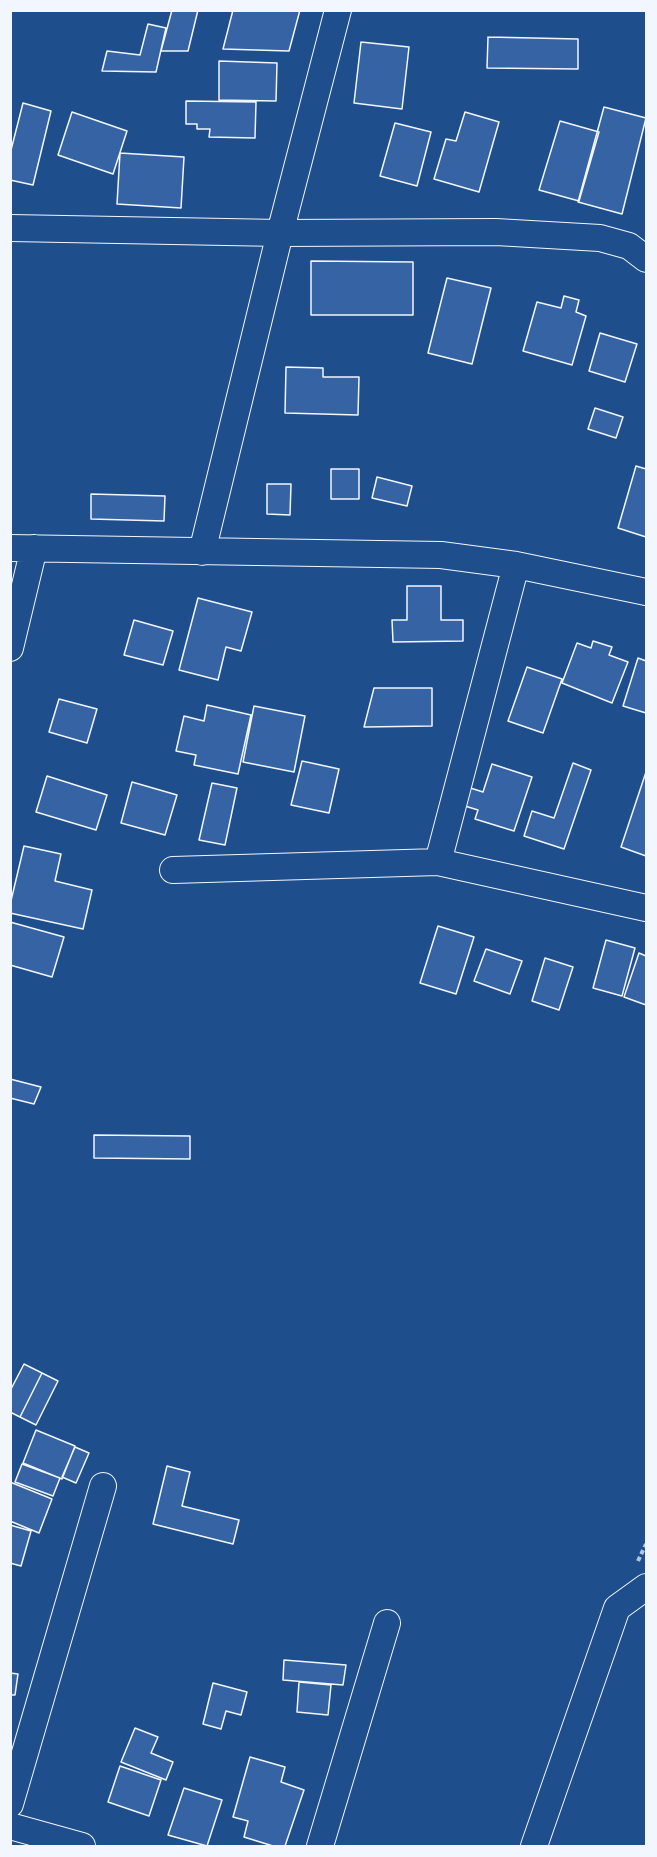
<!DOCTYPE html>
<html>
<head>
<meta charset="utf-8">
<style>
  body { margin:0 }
  #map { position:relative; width:657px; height:1857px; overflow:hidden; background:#1f4e8c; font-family:"Nunito Sans",sans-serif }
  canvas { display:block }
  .frame { position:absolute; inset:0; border:12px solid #f2f6ff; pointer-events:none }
</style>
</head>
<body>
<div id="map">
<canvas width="657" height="1857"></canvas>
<div class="frame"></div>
</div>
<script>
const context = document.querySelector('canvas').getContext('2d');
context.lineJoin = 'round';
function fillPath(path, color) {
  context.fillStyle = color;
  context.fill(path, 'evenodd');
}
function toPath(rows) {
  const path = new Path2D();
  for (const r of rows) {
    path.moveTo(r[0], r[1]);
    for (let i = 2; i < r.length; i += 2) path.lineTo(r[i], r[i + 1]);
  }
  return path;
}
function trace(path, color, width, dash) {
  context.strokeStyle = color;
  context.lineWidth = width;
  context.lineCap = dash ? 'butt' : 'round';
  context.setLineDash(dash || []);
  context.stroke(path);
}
const building = toPath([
  [172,10,198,10,188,51,161,51,172,10],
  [233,10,300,10,289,51,223,49,233,10],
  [148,24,166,28,156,72,102,71,107,51,140,55,148,24],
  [488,37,578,39,578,69,487,68,488,37],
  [361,42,409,47,402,109,354,103,361,42],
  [219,61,277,63,276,101,219,100,219,61],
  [186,101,256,102,255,138,209,137,210,129,197,129,197,124,186,124,186,101],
  [23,103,51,111,33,185,10,180,10,154,23,103],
  [604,107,646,118,622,214,578,202,604,107],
  [72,112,127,131,113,174,58,155,72,112],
  [465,112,499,122,479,192,434,179,446,139,456,141,465,112],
  [560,121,599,132,579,201,539,190,560,121],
  [395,123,431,132,417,186,380,176,395,123],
  [120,153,184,157,181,208,117,204,120,153],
  [311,261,413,262,413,315,311,315,311,261],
  [447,278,491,288,472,364,428,353,447,278],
  [564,296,579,300,576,312,586,316,572,365,523,351,537,302,561,308,564,296],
  [600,333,637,344,625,382,589,371,600,333],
  [286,367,323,368,323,377,359,377,358,415,285,413,286,367],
  [595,408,623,417,616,438,588,429,595,408],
  [636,466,646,469,646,537,618,528,636,466],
  [331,469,359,469,359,499,331,499,331,469],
  [377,477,412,486,407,506,372,498,377,477],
  [267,484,291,484,290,515,267,514,267,484],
  [91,494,165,496,164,521,91,519,91,494],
  [407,586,441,586,441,620,463,620,463,641,393,642,392,620,407,620,407,586],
  [198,598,252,612,241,651,226,647,218,680,179,670,198,598],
  [134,620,173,631,163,665,124,655,134,620],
  [593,641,612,647,609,655,628,662,612,703,562,683,577,643,591,648,593,641],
  [638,658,646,661,646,713,623,706,638,658],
  [527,667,562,679,543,733,508,721,527,667],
  [374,688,432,688,432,726,364,727,374,688],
  [59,699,97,709,87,743,49,732,59,699],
  [207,705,251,715,238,774,194,765,196,755,176,751,184,716,204,721,207,705],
  [254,706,305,716,294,772,243,762,254,706],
  [302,761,339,769,329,813,291,805,302,761],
  [573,763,591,770,564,849,524,836,532,811,554,818,573,763],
  [492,764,532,777,514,831,475,819,478,810,455,803,461,785,483,792,492,764],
  [646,772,646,856,621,847,646,772],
  [47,776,107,795,96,830,36,812,47,776],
  [132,782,177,795,165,835,121,823,132,782],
  [212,783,237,788,225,845,199,840,212,783],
  [24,846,61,854,55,881,92,890,83,929,10,913,10,905,24,846],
  [10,922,64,937,52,977,10,965,10,922],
  [438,926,474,937,456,994,420,983,438,926],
  [606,940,635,948,622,996,593,988,606,940],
  [486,949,522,961,510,994,474,981,486,949],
  [639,953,646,956,646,1005,624,997,639,953],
  [545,958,573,967,559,1010,532,1001,545,958],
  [10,1079,41,1087,34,1104,10,1098,10,1079],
  [94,1135,190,1136,190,1159,94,1158,94,1135],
  [24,1364,42,1373,20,1417,10,1412,10,1391,24,1364],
  [42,1373,58,1381,36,1425,20,1417,42,1373],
  [36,1430,75,1446,62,1479,23,1463,36,1430],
  [75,1447,89,1453,76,1483,62,1477,75,1447],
  [22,1464,60,1478,53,1496,15,1482,22,1464],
  [167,1466,190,1472,182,1506,239,1520,233,1544,153,1524,167,1466],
  [10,1482,52,1499,39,1533,10,1521,10,1482],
  [10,1525,31,1531,21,1566,10,1563,10,1525],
  [284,1660,346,1665,343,1685,283,1680,284,1660],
  [10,1673,18,1674,15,1695,10,1695,10,1673],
  [299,1682,331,1685,328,1715,297,1712,299,1682],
  [213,1683,247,1692,241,1715,226,1711,221,1729,203,1724,213,1683],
  [135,1728,158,1737,151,1753,173,1762,166,1780,121,1762,135,1728],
  [250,1757,285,1767,281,1782,304,1790,285,1846,273,1846,244,1837,248,1821,233,1817,250,1757],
  [120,1766,161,1780,149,1816,108,1802,120,1766],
  [184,1788,222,1800,207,1846,168,1835,184,1788]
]);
const path = toPath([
  [638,1561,646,1544]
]);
const street = toPath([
  [10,228,280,233,496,232,600,238,629,246,646,259],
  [10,548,441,555,516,565,646,592],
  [202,552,280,233,338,10],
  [10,648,34,548],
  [438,862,646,908],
  [173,870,438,862,516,565],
  [10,1804,103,1486],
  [10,1826,82,1846],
  [320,1846,387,1623],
  [534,1846,617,1608,646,1587]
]);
fillPath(building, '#3563a3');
trace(building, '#f2f6ff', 1.5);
trace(street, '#f2f6ff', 28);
trace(path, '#b3c4dc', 4, [4.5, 3]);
trace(street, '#1f4e8c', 26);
</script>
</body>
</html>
